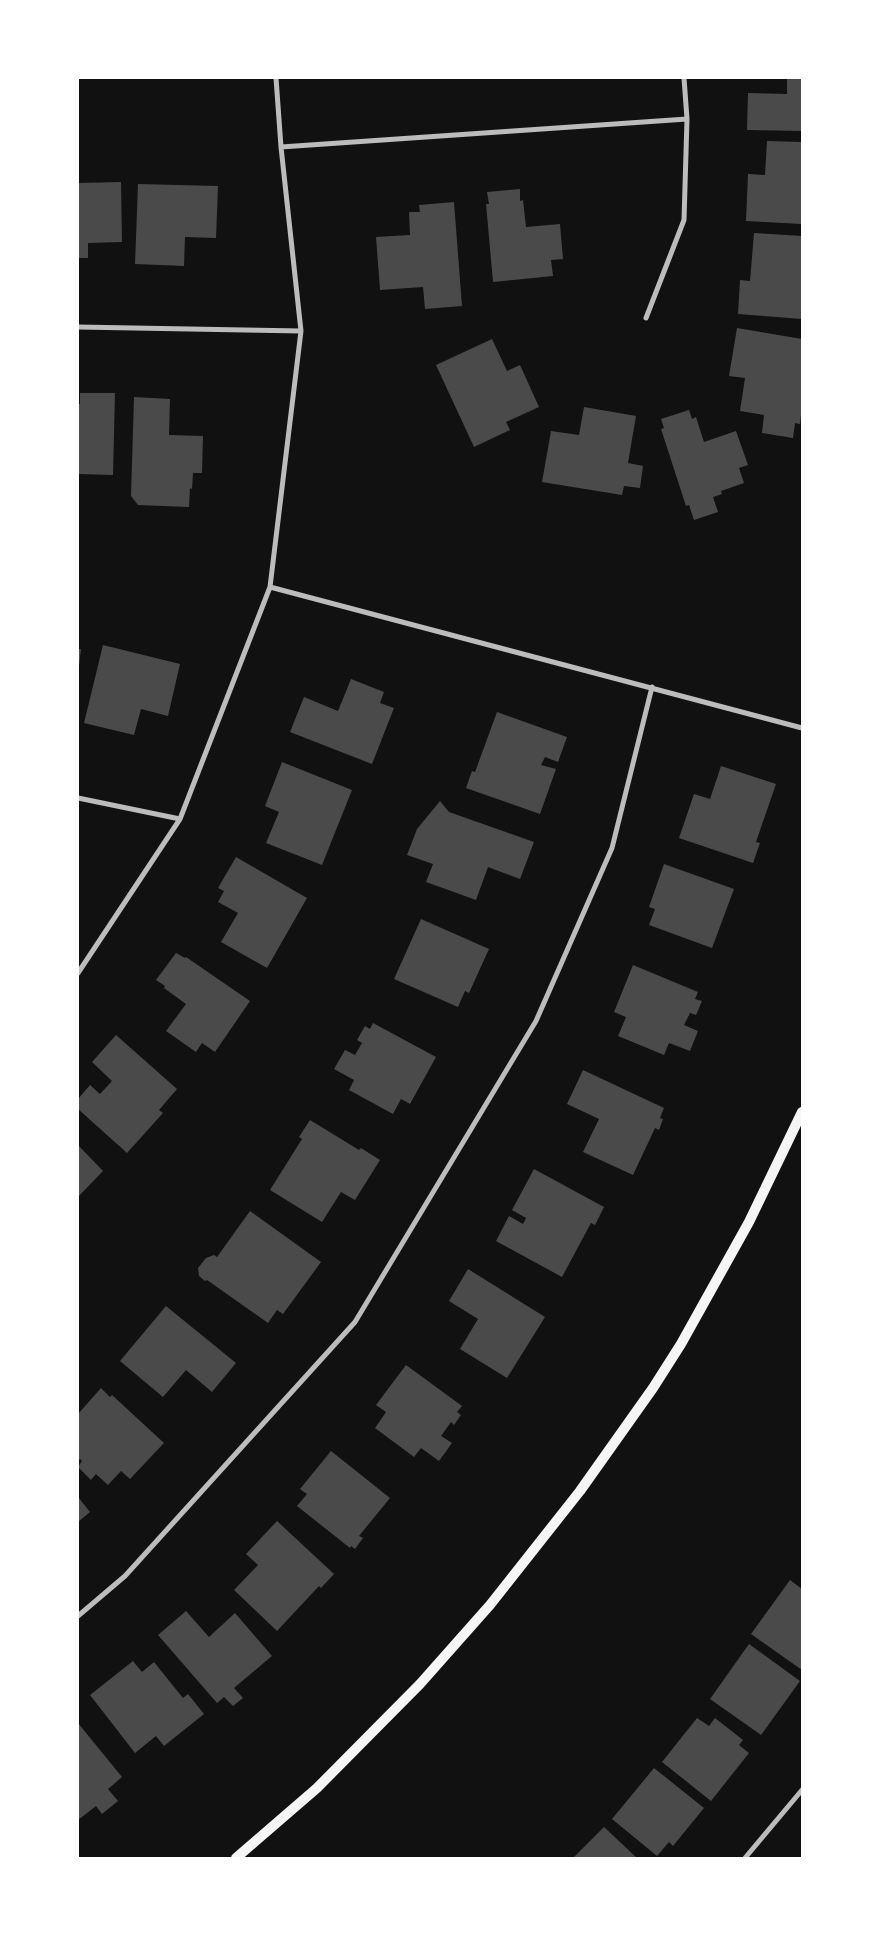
<!DOCTYPE html>
<html>
<head>
<meta charset="utf-8">
<style>
  body { margin:0 }
  #map { position:relative; width:880px; height:1936px; overflow:hidden; background:#111; font-family:"Golos Text",sans-serif }
  canvas { display:block }
  .frame { position:absolute; inset:0; border:79px solid #fff; pointer-events:none }
</style>
</head>
<body>
<div id="map">
<canvas width="880" height="1936"></canvas>
<div class="frame"></div>
</div>
<script>
const context = document.querySelector('canvas').getContext('2d');
context.lineJoin = 'round';
function fillPath(path, color) {
  context.fillStyle = color;
  context.fill(path, 'evenodd');
}
function toPath(rows) {
  const path = new Path2D();
  for (const r of rows) {
    path.moveTo(r[0], r[1]);
    for (let i = 2; i < r.length; i += 2) path.lineTo(r[i], r[i + 1]);
  }
  return path;
}
function trace(path, color, width, dash) {
  context.strokeStyle = color;
  context.lineWidth = width;
  context.lineCap = dash ? 'butt' : 'round';
  context.setLineDash(dash || []);
  context.stroke(path);
}
const building = toPath([
  [787,78,802,78,802,131,747,130,748,93,787,94],
  [767,141,802,142,802,224,746,221,748,174,765,175],
  [121,182,122,242,88,243,88,258,78,258,78,183],
  [138,184,218,186,216,238,185,237,184,266,135,264],
  [520,189,520,201,523,200,526,227,560,224,563,259,551,260,553,276,493,282,486,204,489,204,487,192],
  [454,202,462,306,425,309,423,287,380,290,376,237,410,235,409,212,420,212,419,205],
  [754,233,802,236,802,319,738,314,740,280,750,281],
  [737,328,802,339,802,406,800,424,795,423,793,438,762,433,764,415,740,411,745,378,729,376],
  [492,339,507,371,520,365,539,407,506,422,510,430,474,447,436,365],
  [80,393,115,393,113,475,78,474,78,404,80,404],
  [134,397,170,399,169,435,203,436,202,473,193,473,192,489,190,488,189,507,138,505,131,496],
  [584,407,636,416,628,463,643,466,640,488,624,486,622,495,542,482,551,431,579,435],
  [689,410,692,419,696,417,704,442,736,431,748,465,739,468,744,483,721,491,722,494,713,497,718,512,694,520,689,505,686,506,661,429,664,428,661,419],
  [103,645,180,664,168,716,141,709,134,735,84,723],
  [78,649,81,649,79,666,78,666],
  [351,679,384,692,380,703,394,708,372,764,290,732,304,697,338,711],
  [497,712,567,737,558,762,545,757,541,765,556,769,540,814,466,788,472,771,475,772],
  [282,762,352,790,322,865,266,843,279,812,265,806],
  [721,766,776,784,756,842,760,843,753,863,679,838,694,794,710,799],
  [440,801,449,812,534,842,520,879,488,867,476,900,426,882,433,864,407,855,417,829],
  [236,857,307,898,267,968,221,942,238,913,218,902,224,891,218,888],
  [664,864,734,889,712,948,649,925,655,909,649,907],
  [421,919,489,949,469,993,465,991,458,1007,394,979],
  [176,953,185,958,186,957,250,1001,215,1052,202,1043,196,1052,166,1031,186,1004,164,988,165,986,156,980],
  [633,965,698,992,695,999,702,1001,696,1015,690,1013,684,1025,698,1031,690,1051,669,1043,664,1055,618,1036,626,1017,614,1012],
  [373,1023,436,1057,410,1104,401,1099,393,1114,349,1090,354,1080,334,1069,345,1050,355,1055,362,1043,357,1040,365,1026,370,1029],
  [116,1035,177,1089,159,1110,163,1113,127,1153,78,1109,78,1099,90,1085,100,1094,112,1081,92,1062],
  [583,1070,664,1108,660,1118,663,1119,659,1130,655,1128,633,1175,583,1152,599,1119,567,1104],
  [310,1120,359,1150,361,1148,380,1160,355,1200,341,1192,322,1222,270,1190,302,1139,299,1137],
  [78,1145,103,1171,78,1197],
  [534,1169,604,1207,595,1225,591,1223,562,1277,496,1241,509,1216,523,1224,526,1218,512,1210],
  [250,1211,321,1262,283,1314,277,1310,268,1323,207,1280,205,1281,199,1276,198,1268,206,1258,214,1255,217,1257],
  [468,1269,545,1317,507,1378,460,1349,478,1319,449,1301],
  [166,1306,236,1363,212,1392,186,1370,163,1397,120,1361],
  [406,1365,462,1406,457,1412,461,1415,454,1425,451,1422,441,1436,452,1443,439,1461,421,1448,414,1457,375,1428,386,1412,376,1405],
  [101,1388,110,1397,112,1395,164,1443,130,1479,121,1471,108,1485,96,1474,91,1480,78,1467,82,1461,80,1459,78,1461,78,1414],
  [331,1451,390,1498,359,1536,363,1538,355,1549,351,1546,350,1548,297,1506,307,1494,300,1489],
  [78,1497,90,1512,78,1522],
  [277,1521,334,1574,321,1588,319,1586,277,1631,234,1590,258,1565,246,1554],
  [790,1580,802,1589,802,1670,751,1634],
  [186,1611,209,1637,235,1613,272,1656,234,1688,243,1698,233,1706,224,1697,217,1703,158,1635],
  [749,1644,800,1681,761,1735,710,1699],
  [133,1661,142,1672,154,1662,183,1698,188,1694,204,1714,164,1746,156,1736,135,1753,90,1695],
  [697,1718,709,1726,715,1718,743,1740,739,1745,749,1753,711,1801,662,1762],
  [78,1723,122,1777,108,1789,118,1801,102,1814,96,1806,78,1820],
  [654,1768,704,1808,673,1846,669,1842,657,1856,612,1819],
  [604,1827,637,1858,573,1858]
]);
const minor = toPath([
  [281,147,687,119],
  [646,318,684,220,687,119,684,78],
  [78,327,301,331],
  [270,587,802,728],
  [78,798,180,819],
  [78,973,180,819,270,587,301,331,281,147,276,78],
  [78,1616,125,1576,355,1322,536,1021,612,848,652,687],
  [745,1858,802,1790]
]);
const secondary = toPath([
  [236,1858,317,1788,420,1684,490,1605,580,1491,653,1388,681,1344,749,1222,802,1112]
]);
fillPath(building, '#4a4a4a');
trace(minor, '#bcbcbc', 5);
trace(secondary, '#f5f5f5', 10);
</script>
</body>
</html>
